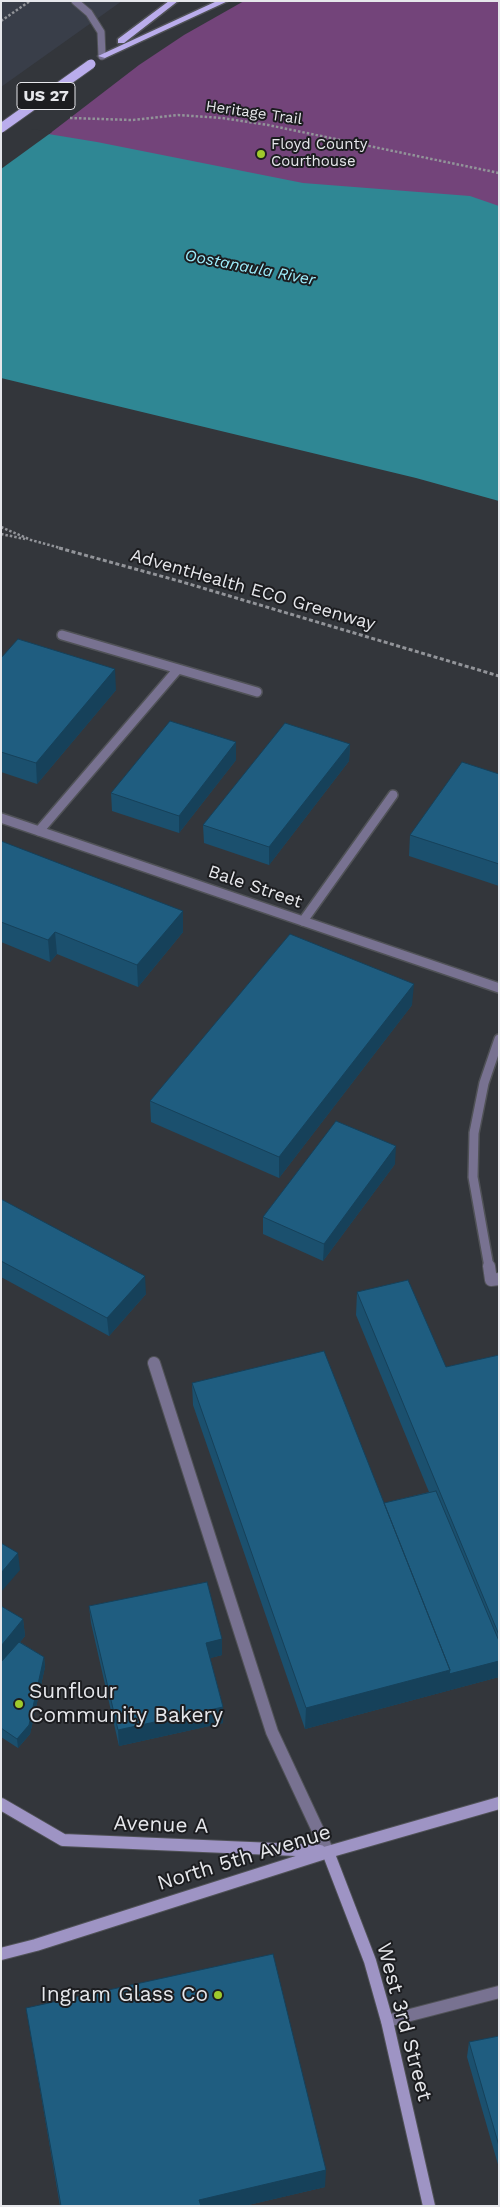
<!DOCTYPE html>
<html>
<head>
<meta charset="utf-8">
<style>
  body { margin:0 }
  #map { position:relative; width:500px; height:2207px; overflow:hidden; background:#33363b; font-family:"Work Sans",sans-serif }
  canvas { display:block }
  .frame { position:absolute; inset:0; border:2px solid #e6e7eb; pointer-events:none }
</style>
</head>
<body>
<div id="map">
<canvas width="500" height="2207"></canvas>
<div class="frame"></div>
</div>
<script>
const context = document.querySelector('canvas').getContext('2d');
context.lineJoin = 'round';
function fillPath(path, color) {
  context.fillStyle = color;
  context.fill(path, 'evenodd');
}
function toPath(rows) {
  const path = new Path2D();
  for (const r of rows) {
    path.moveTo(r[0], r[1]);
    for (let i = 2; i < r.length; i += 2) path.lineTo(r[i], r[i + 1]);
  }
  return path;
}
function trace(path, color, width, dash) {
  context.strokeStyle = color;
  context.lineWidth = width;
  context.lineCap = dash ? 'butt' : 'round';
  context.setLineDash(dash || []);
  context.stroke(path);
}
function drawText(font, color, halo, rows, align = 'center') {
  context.font = font + ' "Work Sans",sans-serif';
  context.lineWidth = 4;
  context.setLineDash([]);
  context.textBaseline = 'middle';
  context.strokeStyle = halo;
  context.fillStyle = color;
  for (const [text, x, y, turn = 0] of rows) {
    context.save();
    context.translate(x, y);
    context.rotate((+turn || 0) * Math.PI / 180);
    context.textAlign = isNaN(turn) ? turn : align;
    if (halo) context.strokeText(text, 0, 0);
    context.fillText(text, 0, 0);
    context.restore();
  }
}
const built = toPath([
  [1,1,122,1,1,87]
]);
const green = toPath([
  [244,1,499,1,499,322,1,171,139,65,184,35]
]);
const water = toPath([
  [30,131,97,142,303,183,470,196,499,206,499,501,416,478,1,378,1,132]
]);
const pier = toPath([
  [1,129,31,129,52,132,1,169]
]);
const pathFar1 = toPath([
  [1,21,30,1],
  [70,118,132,120,178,115,222,118,268,125,499,173],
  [1,527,31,540,64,549],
  [1,534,25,539]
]);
const path = toPath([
  [59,548,179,581,499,676]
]);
const laneFar2 = toPath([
  [75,1,89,13,101,32,102,56]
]);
const laneFar1 = toPath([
  [62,635,257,692],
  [39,831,178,669],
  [303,921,393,795],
  [489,1267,473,1177,474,1133,484,1083,499,1039]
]);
const lane = toPath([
  [489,1266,491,1280,499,1279],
  [154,1363,272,1732,328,1852],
  [387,2021,499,1992]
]);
const street = toPath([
  [1,818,499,988]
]);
const secondary = toPath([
  [1,1804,63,1840,320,1851],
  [328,1852,370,1961,387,2021,429,2206],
  [1,1954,36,1945,328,1852,499,1803]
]);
const primary = toPath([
  [169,1,178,1,124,43,118,43,118,39,169,1],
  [217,1,228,1,105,58,98,56,217,1]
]);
const primaryBridge = toPath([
  [1,128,91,64]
]);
const wall = toPath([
  [1,658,116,690,37,784,1,772],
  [350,744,349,761,269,865,204,843,203,825],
  [236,760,179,833,112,811,111,793],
  [499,774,499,886,409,856,410,835],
  [1,841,183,932,138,987,57,954,50,962,1,942],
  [412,1005,279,1178,151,1122,150,1101],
  [395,1164,323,1261,263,1234,263,1217],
  [1,1199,146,1294,109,1336,1,1277],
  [357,1292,446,1367,499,1355,499,1677,305,1729,193,1405,192,1383,384,1503,429,1492,356,1315],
  [1,1606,23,1619,25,1636,20,1642,44,1657,45,1667,30,1734,18,1748,1,1737],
  [89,1606,222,1655,210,1658,223,1707,223,1723,119,1746,91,1623],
  [26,2008,325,2187,244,2206,60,2206],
  [499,2036,499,2168,467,2057,469,2042]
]);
const shadedWall = toPath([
  [115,669,116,690,37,784,36,763],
  [236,742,236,760,179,833,179,816],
  [350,744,349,761,269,865,269,847],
  [183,911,183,932,138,987,137,965],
  [55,932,57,954,50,962,48,940],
  [414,984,412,1005,279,1178,279,1157],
  [396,1146,395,1164,323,1261,324,1244],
  [145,1276,146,1294,109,1336,107,1318],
  [18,1553,20,1570,1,1592,1,1573],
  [23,1619,25,1636,1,1665,1,1646],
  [222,1639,222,1655,207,1659,206,1643],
  [44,1657,45,1667,30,1734,18,1748,17,1739],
  [499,1661,499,1677,305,1729,306,1708,450,1670],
  [223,1707,223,1723,119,1746,118,1730],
  [326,2170,325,2187,244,2206,200,2206,199,2200]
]);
const building = toPath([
  [18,639,115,669,36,763,1,752,1,658,18,639],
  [170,721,236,742,179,816,111,793,170,721],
  [285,723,350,744,269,847,203,825,285,723],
  [462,762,499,774,499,864,410,835,462,762],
  [1,841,183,911,137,965,55,932,48,940,1,922,1,841],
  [290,934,414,984,279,1157,150,1101,290,934],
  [336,1121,396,1146,324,1244,263,1217,336,1121],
  [1,1199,145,1276,107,1318,1,1261,1,1199],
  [408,1280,446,1367,499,1355,499,1635,357,1292,408,1280],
  [324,1351,450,1670,306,1708,192,1383,324,1351],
  [436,1491,499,1641,499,1661,449,1674,450,1670,384,1503,436,1491],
  [1,1543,18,1553,1,1573,1,1543],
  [207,1582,222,1639,206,1643,223,1707,118,1730,89,1606,207,1582],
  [1,1606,23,1619,1,1646,1,1606],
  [19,1642,44,1657,29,1725,17,1739,1,1728,1,1662,19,1642],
  [273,1954,326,2170,199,2200,201,2206,61,2206,26,2008,273,1954],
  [499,2036,499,2146,469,2042,499,2036]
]);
const markers = [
  [261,154,5,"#9fca2c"],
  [19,1704,5,"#9fca2c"],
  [218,1995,5,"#9fca2c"]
];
const farStreetnames = [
  ["Heritage Trail",254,113,8]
];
const farPoinames = [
  ["Floyd County",271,145],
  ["Courthouse",271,162]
];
const shields = [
  [46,96,58]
];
const shieldNames = [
  ["US 27",46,96]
];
const farWaternames = [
  ["Oostanaula River",250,268,11]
];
const streetNames = [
  ["AdventHealth ECO Greenway",253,590,16],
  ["Bale Street",255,887,19]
];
const nearPoinames = [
  ["Sunflour",29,1692],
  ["Community Bakery",29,1716],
  ["Ingram Glass Co",208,1995,"right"]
];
const nearStreetnames = [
  ["Avenue A",161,1825,2],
  ["North 5th Avenue",244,1858,-17],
  ["West 3rd Street",404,2022,75]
];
fillPath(built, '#393e49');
fillPath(green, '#73447a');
fillPath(water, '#2f8794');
fillPath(pier, '#33363b');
trace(laneFar2, '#505257', 9);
trace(laneFar1, '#505257', 12);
trace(lane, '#505257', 14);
trace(street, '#505257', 12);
trace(secondary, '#505257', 14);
trace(primary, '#505257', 3);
trace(pathFar1, '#929499', 2.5, [2.5, 2]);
trace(path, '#929499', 3, [4, 2.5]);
trace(laneFar2, '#787291', 7);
trace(laneFar1, '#787291', 9);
trace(lane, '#787291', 12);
trace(street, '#787291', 9);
trace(secondary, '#9e94c4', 12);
fillPath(primary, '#baadec');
trace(primaryBridge, '#505257', 11, []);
trace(primaryBridge, '#baadec', 9);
fillPath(wall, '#1b506e');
fillPath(shadedWall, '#16415a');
fillPath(building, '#1f5d80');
trace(building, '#16415a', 1);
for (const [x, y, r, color] of markers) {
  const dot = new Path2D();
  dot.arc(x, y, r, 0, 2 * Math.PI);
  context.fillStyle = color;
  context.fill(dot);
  trace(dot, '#1c1d20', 2);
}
drawText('15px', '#e6e7eb', '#1c1d20', farStreetnames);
drawText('15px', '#e6e7eb', '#1c1d20', farPoinames, 'left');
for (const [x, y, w] of shields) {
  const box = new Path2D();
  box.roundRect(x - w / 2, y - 13.5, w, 27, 4);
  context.fillStyle = '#1c1d20';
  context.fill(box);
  trace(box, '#e6e7eb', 1);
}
drawText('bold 16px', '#e6e7eb', null, shieldNames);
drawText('italic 16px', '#9eeefc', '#1c1d20', farWaternames);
drawText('18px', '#e6e7eb', '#1c1d20', streetNames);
drawText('21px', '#e6e7eb', '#1c1d20', nearPoinames, 'left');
drawText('21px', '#e6e7eb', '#1c1d20', nearStreetnames);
</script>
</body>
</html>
